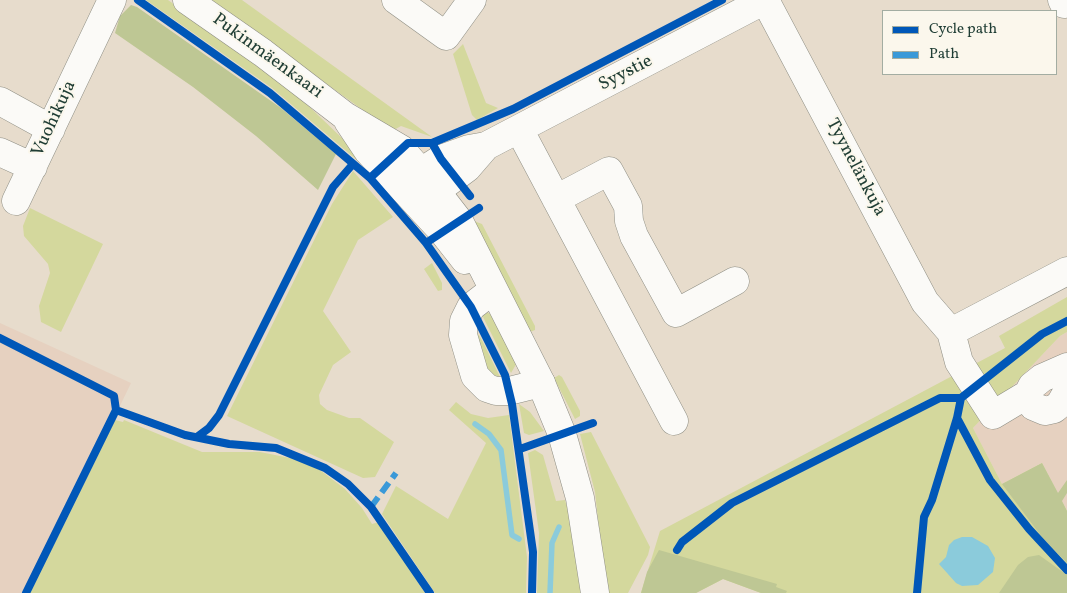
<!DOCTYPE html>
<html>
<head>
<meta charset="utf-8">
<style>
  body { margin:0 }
  #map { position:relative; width:1067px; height:593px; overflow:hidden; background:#e7dccc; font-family:Vollkorn,serif }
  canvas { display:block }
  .legend { position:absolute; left:882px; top:10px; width:175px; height:65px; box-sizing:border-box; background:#fbf7ec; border:1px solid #a3ada2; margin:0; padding:6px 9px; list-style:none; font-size:15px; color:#1f3d34 }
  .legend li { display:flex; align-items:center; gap:10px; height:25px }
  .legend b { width:25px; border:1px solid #a3ada2 }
</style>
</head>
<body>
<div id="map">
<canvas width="1067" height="593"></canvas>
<ul class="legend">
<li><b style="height:6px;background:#0057b8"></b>Cycle path</li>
<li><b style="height:6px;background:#3a99d8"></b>Path</li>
</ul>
</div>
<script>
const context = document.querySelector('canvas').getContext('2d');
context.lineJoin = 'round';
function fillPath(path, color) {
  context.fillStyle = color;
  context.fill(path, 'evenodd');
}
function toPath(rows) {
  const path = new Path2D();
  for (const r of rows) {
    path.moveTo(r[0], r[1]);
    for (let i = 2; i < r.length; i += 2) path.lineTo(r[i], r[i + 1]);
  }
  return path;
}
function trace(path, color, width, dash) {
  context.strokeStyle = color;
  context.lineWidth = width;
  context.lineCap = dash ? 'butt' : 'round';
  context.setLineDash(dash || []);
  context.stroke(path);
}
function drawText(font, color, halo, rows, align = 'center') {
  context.font = font + ' Vollkorn,serif';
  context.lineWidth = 4;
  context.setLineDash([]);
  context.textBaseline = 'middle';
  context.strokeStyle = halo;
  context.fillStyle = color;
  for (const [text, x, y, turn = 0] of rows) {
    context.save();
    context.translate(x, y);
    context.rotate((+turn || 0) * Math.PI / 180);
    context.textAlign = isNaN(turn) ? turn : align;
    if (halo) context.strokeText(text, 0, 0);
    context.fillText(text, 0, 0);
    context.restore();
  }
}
const built = toPath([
  [0,323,131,383,30,593,0,593],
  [1067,332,1067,511,1042,463,1002,484,973,428,1060,336]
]);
const green = toPath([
  [146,0,168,0,245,54,294,92,369,164,365,166,358,161,272,88],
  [210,0,242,0,432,137,401,126,392,131],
  [463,44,486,103,498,108,477,120,472,115,453,54],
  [353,171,393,217,358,240,323,311,351,352,333,365,319,395,320,404,327,410,349,418,360,418,394,442,375,477,363,478,227,416,332,204],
  [30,208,103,244,61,332,41,322,39,306,50,273,48,264,24,236,23,226],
  [474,221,482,224,535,326,535,330,530,332],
  [432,263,442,283,442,290,438,291,424,269],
  [1067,297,1067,332,1060,336,973,428,1002,484,1042,463,1067,511,1067,593,761,593,723,579,696,593,641,593,660,531,1005,348,999,336],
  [487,312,493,316,518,361,511,373,481,313],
  [474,327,483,342,500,377,482,371],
  [559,375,562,377,580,411,580,416,575,419,554,378],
  [456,402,471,414,488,418,509,415,527,557,526,593,435,593,382,514,396,486,448,519,486,443,449,410],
  [519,404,530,412,544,431,529,435,524,433],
  [115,420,123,422,124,420,202,452,260,452,295,459,320,470,345,489,362,508,372,524,379,522,425,593,30,593],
  [591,432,650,547,648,555,628,593,606,593,595,492,580,434],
  [535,450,543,455,556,501,565,500,577,539,583,593,537,593,539,533,528,453]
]);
const forest = toPath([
  [131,5,137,7,281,108,336,154,318,190,256,136,193,87,115,33,120,16],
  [1042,463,1058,493,1067,480,1067,493,1062,501,1067,511,1067,563,1042,537,1002,484],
  [659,550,777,584,776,587,787,591,786,593,761,593,723,579,696,593,641,593,647,572],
  [1039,555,1067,575,1067,593,999,593,1018,565,1028,557]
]);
const water = toPath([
  [962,537,972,537,988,546,995,558,993,572,978,585,962,586,956,583,939,564,946,557,949,545,954,540]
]);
const stream = toPath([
  [475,424,489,434,501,450,512,535,519,539],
  [550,593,552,543,559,527]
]);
const minor = toPath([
  [396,0,446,36,472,0],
  [765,0,925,302,951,332,959,362,993,415,1028,394],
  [1062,0,1064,4,1067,2],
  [0,101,51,129],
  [519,129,674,421],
  [0,152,33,167],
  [412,192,421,172,441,159,469,149,486,146,765,0],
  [414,195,436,191,467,168,486,146],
  [556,199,609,171,628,206,629,221,634,236,676,313,735,281],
  [16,201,112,0],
  [493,290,471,307,464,321,463,335,475,376,487,388,496,391,509,391,541,383],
  [951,332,1067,271],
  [1067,367,1042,378,1032,386,1028,394,1029,400,1033,406,1045,411,1054,409,1060,404,1067,392]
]);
const major = toPath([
  [187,0,263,53,345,116,401,149,421,172,459,221,541,383,562,434,580,498,595,593],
  [348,121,368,151,443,232,465,260]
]);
const quiet = toPath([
  [371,507,396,473]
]);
const cycleway = toPath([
  [138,0,270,93,370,178,426,243,471,307,505,375,512,404,533,552,532,593],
  [432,143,441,159,470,196],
  [370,178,408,143,432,143,513,109,722,0],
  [426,243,479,208],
  [0,338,114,396,116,410,26,593],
  [116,410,185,435,229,444,276,448,325,468,348,484,371,507,430,593],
  [957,418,990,480,1029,529,1067,570],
  [197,437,209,428,219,415,333,187,353,164],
  [520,449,593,423],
  [677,550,682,542,732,503,940,398,961,398],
  [917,593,924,517,932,500,957,418,961,398,1042,334,1067,321]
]);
const streetNames = [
  ["Pukinmäenkaari",267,57,36],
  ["Syystie",626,74,-27],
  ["Vuohikuja",55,119,-65],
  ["Tyynelänkuja",855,168,62]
];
fillPath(built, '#e6d1c0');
fillPath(green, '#d4d89d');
fillPath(forest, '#bec794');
fillPath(water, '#8bcbdb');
trace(stream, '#8bcbdb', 5.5);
trace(minor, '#8e8e84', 29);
trace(major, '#8e8e84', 29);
trace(minor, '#fbfaf7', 28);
trace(major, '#fbfaf7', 28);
trace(quiet, '#3a99d8', 6, [12, 6]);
trace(cycleway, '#0057b8', 8);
drawText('18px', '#1f3d34', '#fbf7ec', streetNames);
</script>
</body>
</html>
